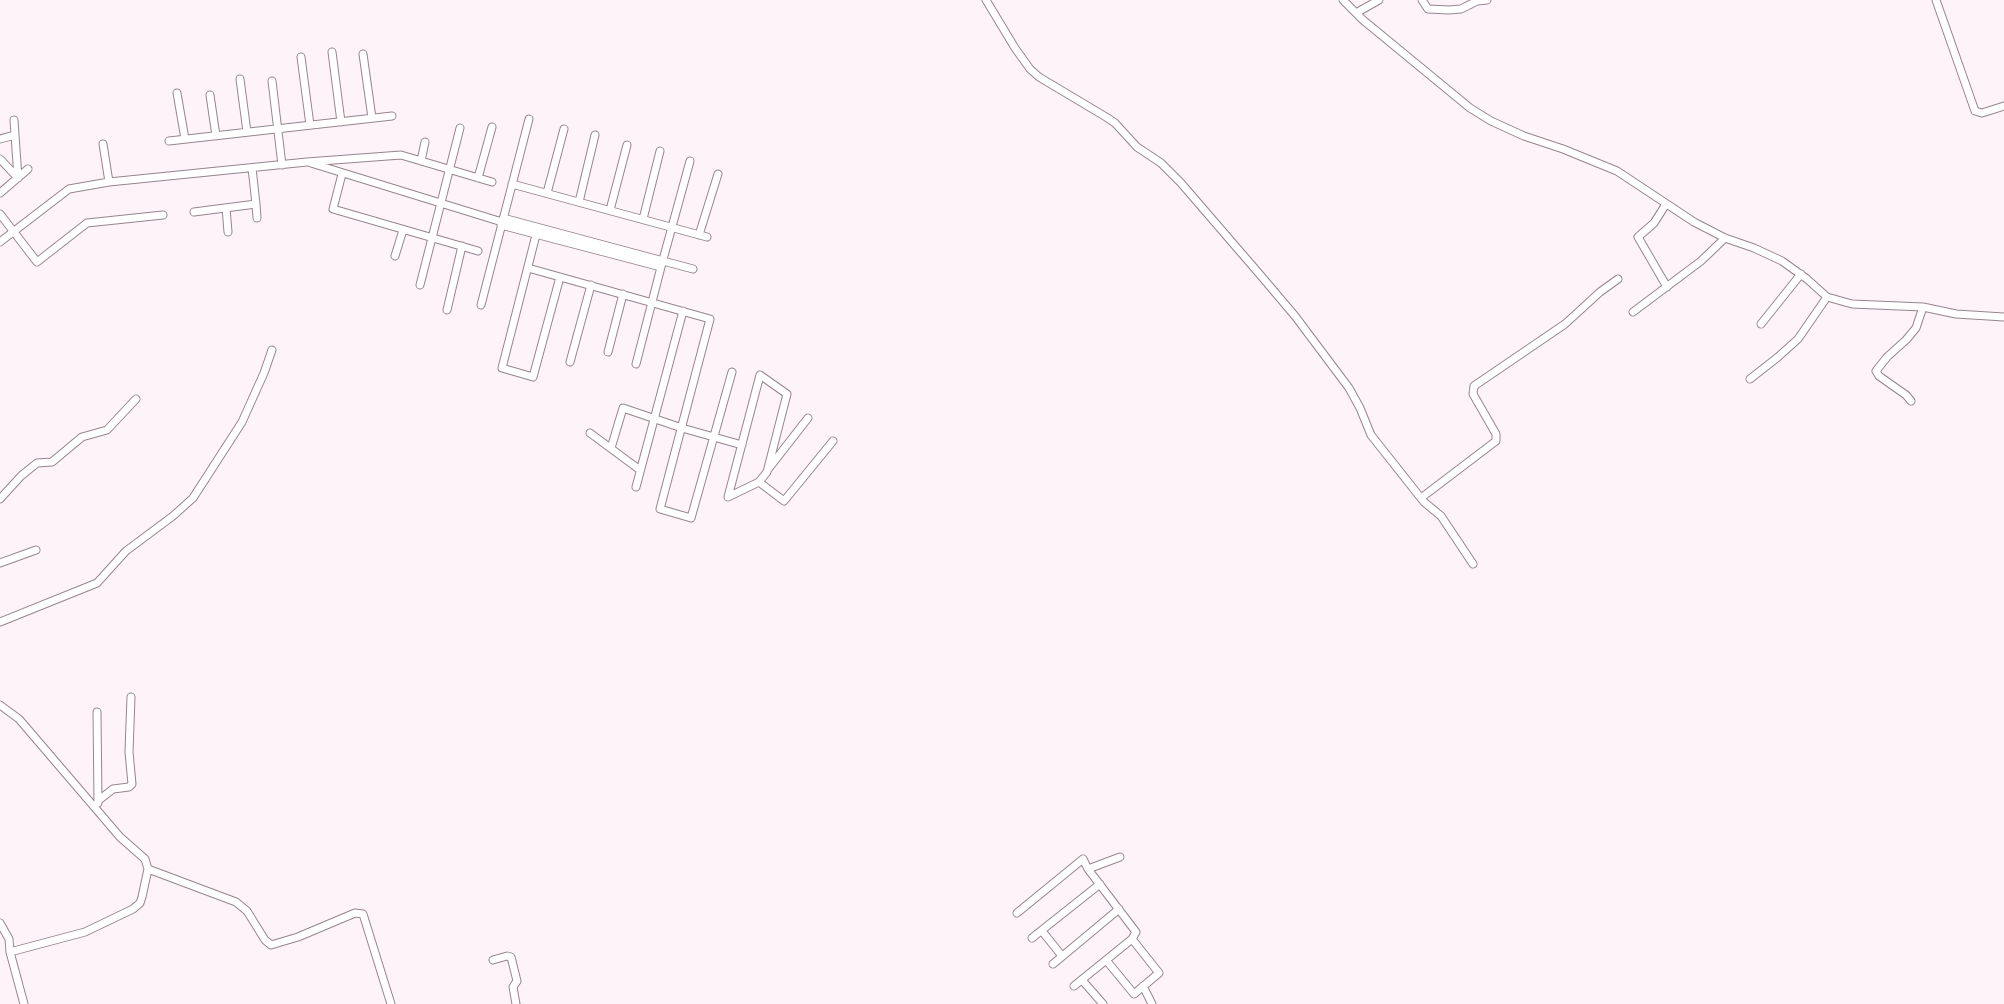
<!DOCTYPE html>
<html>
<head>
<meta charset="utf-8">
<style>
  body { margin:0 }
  canvas { display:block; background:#fef3f9 }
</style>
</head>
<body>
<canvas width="2004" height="1004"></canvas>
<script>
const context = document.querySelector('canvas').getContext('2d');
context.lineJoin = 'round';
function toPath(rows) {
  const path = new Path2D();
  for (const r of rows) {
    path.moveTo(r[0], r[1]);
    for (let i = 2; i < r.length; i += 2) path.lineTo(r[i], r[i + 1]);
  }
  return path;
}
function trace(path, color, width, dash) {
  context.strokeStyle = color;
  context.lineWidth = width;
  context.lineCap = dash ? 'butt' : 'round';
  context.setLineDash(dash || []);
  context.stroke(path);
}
const minor = toPath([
  [986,0,1015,48,1030,69,1039,77,1106,117,1115,123,1137,147,1161,163,1181,183,1262,277,1295,316,1349,388,1360,408,1371,435,1424,502,1441,516,1473,564],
  [1343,0,1363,20,1470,108,1491,121,1524,136,1563,149,1617,171,1694,222,1725,238,1754,248,1782,261,1807,279,1827,297,1852,304,1923,307,1956,314,2004,317],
  [1422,0,1428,9,1449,10,1461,9,1477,1,1487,0],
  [1936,0,1975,111,1982,113,2004,106],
  [1356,13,1379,0],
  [332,52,341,122],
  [363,54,372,118],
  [301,57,310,125],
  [240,79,247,132],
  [272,81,282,165],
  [177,93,185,139],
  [210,95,216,136],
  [14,120,15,135],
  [0,139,15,135,18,178],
  [169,141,392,116],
  [103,144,109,182],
  [0,159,18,178],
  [421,161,425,142],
  [311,163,502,222],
  [342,174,333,209,478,251],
  [478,178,492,127],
  [512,184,707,237],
  [0,193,28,169],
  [547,193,564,129],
  [579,202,595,135],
  [256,204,257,218],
  [1666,204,1654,223,1638,237,1667,287],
  [226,208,228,232],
  [610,210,627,145],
  [194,212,256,204,252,168],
  [0,214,37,262,87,223,163,215],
  [503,218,693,269],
  [643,219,660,151],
  [501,225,661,267],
  [536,235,502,368,533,377,560,277],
  [699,235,718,174],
  [0,242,69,189,109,182,307,162,401,155,492,182],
  [395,256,403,230],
  [528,268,710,319,660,509,691,518,732,372],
  [420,285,460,128],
  [481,305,529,119],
  [447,310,462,246],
  [1633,312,1701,261,1725,238],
  [1761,324,1801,274],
  [608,352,623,294],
  [570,362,591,285],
  [636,364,661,267,690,161],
  [1750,379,1778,357,1798,339,1827,297],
  [1911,401,1906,395,1879,376,1876,371,1887,357,1906,340,1916,328,1923,307],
  [590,433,640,470],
  [611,448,623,408,682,428,742,445],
  [769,468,808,418],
  [759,482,767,472,787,394,760,375,728,497,759,482,784,501,833,441],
  [636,487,683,311],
  [1421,498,1496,441,1496,434,1473,394,1474,386,1565,324,1600,292,1618,279],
  [0,499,21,476,37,463,52,462,82,437,107,430,136,399],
  [0,563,36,550],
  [0,622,97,583,126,551,173,516,193,498,242,422,264,373,272,350],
  [0,705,19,719,120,837,145,859,148,869,142,897,140,903,133,909,85,932,10,952],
  [97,712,98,803],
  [99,800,113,789,129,787,132,784,129,752,131,697],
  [148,869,236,902,247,911,265,940,271,945,298,937,355,913,363,914,391,1004],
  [1088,869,1120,857],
  [1017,913,1083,859,1088,869,1136,932,1132,939,1074,986],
  [0,923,9,939,10,952,24,1004],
  [1042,931,1062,956],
  [1032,938,1100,884],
  [493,960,507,956,511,957,517,981,513,987,516,1004],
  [1106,960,1134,994,1159,973,1132,939],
  [1053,964,1119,909],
  [1082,980,1103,1004],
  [1143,986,1152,1004]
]);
trace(minor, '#96858e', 9);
trace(minor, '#fff', 7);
</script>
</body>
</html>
